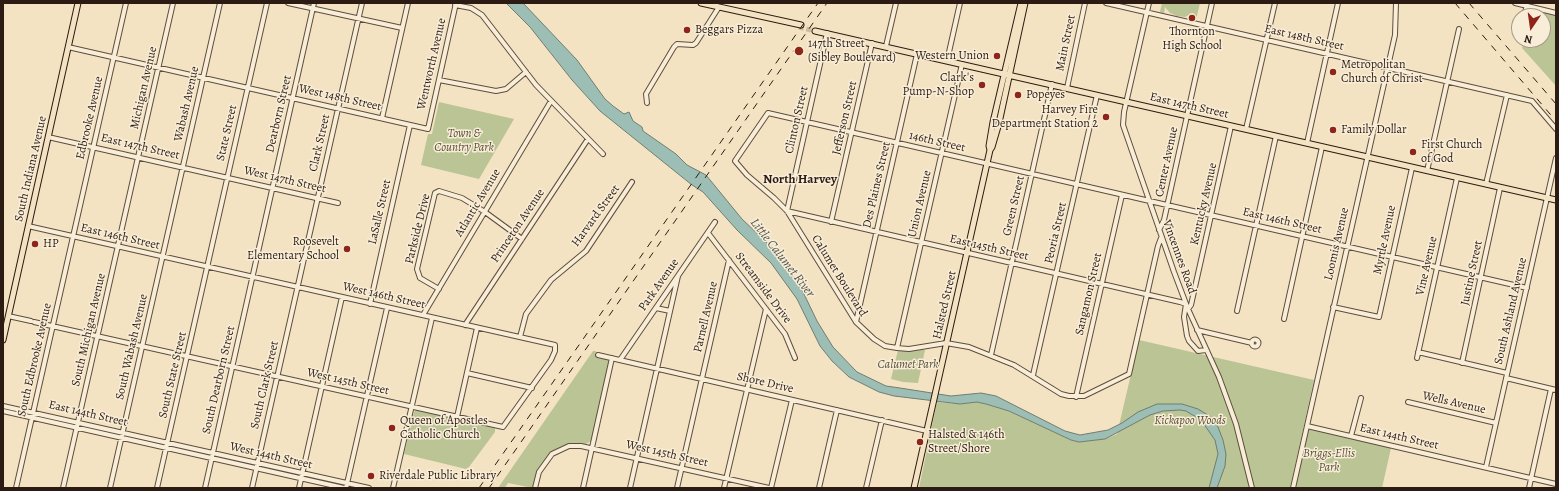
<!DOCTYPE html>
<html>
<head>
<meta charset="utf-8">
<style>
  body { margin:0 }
  #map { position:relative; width:1559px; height:491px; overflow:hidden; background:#f4e3c2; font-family:Alegreya,serif }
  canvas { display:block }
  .frame { position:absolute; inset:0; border:4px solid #2c1b12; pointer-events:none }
  .north { position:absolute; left:1511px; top:8px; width:40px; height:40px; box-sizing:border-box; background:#f8edd7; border:1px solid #a69988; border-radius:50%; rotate:193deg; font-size:11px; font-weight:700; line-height:16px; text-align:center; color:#2c1b12 }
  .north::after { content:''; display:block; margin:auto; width:14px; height:18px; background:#8f2418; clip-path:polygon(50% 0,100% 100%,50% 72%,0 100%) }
</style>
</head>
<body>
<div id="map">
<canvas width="1559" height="491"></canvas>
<div class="frame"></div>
<div class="north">N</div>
</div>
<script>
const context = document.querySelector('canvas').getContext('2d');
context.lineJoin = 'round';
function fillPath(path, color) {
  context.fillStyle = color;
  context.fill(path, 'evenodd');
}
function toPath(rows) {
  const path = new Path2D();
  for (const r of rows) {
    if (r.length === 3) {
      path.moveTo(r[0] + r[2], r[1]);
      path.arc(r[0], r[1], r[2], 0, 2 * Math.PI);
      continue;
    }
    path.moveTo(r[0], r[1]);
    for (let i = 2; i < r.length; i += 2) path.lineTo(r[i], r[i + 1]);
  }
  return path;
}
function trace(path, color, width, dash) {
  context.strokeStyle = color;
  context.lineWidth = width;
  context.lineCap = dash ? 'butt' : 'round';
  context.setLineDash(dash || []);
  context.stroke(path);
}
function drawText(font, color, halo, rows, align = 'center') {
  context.font = font + ' Alegreya,serif';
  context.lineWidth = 3;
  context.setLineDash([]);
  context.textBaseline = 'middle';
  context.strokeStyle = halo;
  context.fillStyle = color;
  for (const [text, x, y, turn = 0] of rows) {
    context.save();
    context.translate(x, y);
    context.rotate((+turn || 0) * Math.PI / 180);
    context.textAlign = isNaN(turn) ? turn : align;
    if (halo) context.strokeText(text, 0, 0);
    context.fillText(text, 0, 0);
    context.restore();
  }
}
const green = toPath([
  [1162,3,1200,3,1196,20,1192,20,1193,13,1185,17,1177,16,1170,13,1165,7,1164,13,1160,12],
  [1529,9,1556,15,1556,86,1522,48,1524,40,1543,40,1543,16,1528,16],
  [439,102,514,119,479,179,421,165,428,134,432,134],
  [1139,340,1314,380,1290,488,919,488,937,402,960,404,977,402,986,404,1009,411,1071,440,1079,442,1105,439,1117,434],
  [898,350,925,350,918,383,903,382,891,379],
  [593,351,596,351,595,355,610,359,591,441,586,444,575,444,561,447,550,454,539,469,533,488,508,483,505,488,498,488],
  [416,410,495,428,495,432,469,467,466,469,404,454,414,412],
  [1308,429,1391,448,1382,488,1295,488]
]);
const water = toPath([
  [506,3,523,3,577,60,605,99,613,106,624,114,629,112,633,121,642,127,643,131,676,154,687,165,706,175,742,219,782,257,804,294,817,321,833,347,857,372,886,386,900,388,951,396,981,393,996,396,1065,431,1080,435,1108,430,1122,423,1138,412,1157,404,1182,404,1198,409,1211,417,1218,427,1223,440,1226,454,1225,466,1217,488,1209,488,1218,454,1215,440,1201,420,1186,411,1180,410,1163,411,1150,415,1105,439,1079,442,1071,440,1009,411,986,404,977,402,960,404,894,396,879,392,849,377,832,361,820,346,797,299,771,263,737,230,703,192,692,185,600,111,572,80,530,27,506,3]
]);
const majorTunnel = toPath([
  [799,27,815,31]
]);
const minor = toPath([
  [288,3,402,28],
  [1106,3,1532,101,1556,129],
  [1149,3,1124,112,1123,125,1174,272,1188,309,1219,377,1236,424,1252,488],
  [1515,3,1556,13],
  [455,5,471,8,482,15,536,85,603,154],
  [1524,16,1527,5],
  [827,33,787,211,1180,302,1186,304,1184,317,1187,336,1189,341,1198,351,1206,350],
  [886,46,896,3],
  [68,47,428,129,456,3],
  [947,61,960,3],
  [439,80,496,91,506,89,526,72],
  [1067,88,1085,3],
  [647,103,646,94,674,47,677,44,693,45,696,43,719,7],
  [382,118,408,3],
  [1246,129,1275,3],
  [48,137,338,203],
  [1307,143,1338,3],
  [1427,171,1459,29],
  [1486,184,1507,95],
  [831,222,872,43],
  [28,226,555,345,555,351,551,360,503,427,34,322],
  [1159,230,1164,220,1212,3],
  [708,233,785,334,795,358],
  [1161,238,1158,246,1129,374,1084,396,1069,396,1061,394,1014,365,969,347,946,343,909,349,897,348,885,346,874,339,856,322,787,211,774,198,747,175,735,161,768,113,1527,288],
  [439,289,420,278,417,269,435,193,439,191,462,198,485,212,522,239],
  [370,304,410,125],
  [1333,307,1379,317,1412,168],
  [656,308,670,311],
  [1188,309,1191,305,1231,126],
  [1237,311,1276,136],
  [423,315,551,101],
  [8,316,31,321],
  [1284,319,1322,147],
  [856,322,917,54],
  [465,325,588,139],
  [1197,330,1252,343],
  [520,337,526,314,551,280,586,251,632,182],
  [1255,343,3.5],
  [897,348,962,64],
  [1418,352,1507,373],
  [598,355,927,431],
  [991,355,1052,84],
  [1417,358,1457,178],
  [620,360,715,222],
  [1462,363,1500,188],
  [467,373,532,388],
  [1033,375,1097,95],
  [1506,378,1556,390],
  [1076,397,1122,195],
  [1408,402,1496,423],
  [3,406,369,488],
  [3,411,344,488],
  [457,417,477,328],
  [1307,426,1556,484],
  [1351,436,1361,398],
  [1486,467,1556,158],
  [16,488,126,3],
  [63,488,173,3],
  [110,488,220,3],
  [157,488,267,3],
  [205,488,314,3],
  [252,488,362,3],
  [299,488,342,297],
  [346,488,387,308],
  [393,488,432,318],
  [535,488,539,472,552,454,569,446,581,446,769,488],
  [583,488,612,358],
  [630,488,678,276],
  [677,488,729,260],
  [724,488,766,309],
  [771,488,792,400],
  [819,488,837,410],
  [866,488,882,420],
  [1293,488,1395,35,1396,3],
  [1529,488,1551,389]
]);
const major = toPath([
  [701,3,801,25],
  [815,31,1556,200],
  [990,150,992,147,999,123,1025,3],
  [3,340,78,3],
  [914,488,990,150,989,146,993,122,1021,3]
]);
const rail = toPath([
  [1455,3,1556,121],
  [1469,3,1556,104],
  [479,488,818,3],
  [489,488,827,3]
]);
const markers = [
  [1192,18,4,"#8f2418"],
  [687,30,4,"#8f2418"],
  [799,51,5,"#8f2418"],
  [997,56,4,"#8f2418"],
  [1333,72,4,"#8f2418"],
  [982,85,4,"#8f2418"],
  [1018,95,4,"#8f2418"],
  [1106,117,4,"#8f2418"],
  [1333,130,4,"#8f2418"],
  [1413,152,4,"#8f2418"],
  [35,244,4,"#8f2418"],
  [347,249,4,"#8f2418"],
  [392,428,4,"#8f2418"],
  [920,442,4,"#8f2418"],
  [371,476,4,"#8f2418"]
];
const poiNames = [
  ["Beggars Pizza",695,30],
  ["Thornton",1192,32,"center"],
  ["High School",1192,46,"center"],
  ["147th Street",808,44],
  ["(Sibley Boulevard)",808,58],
  ["Western Union",989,56,"right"],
  ["Metropolitan",1341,65],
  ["Church of Christ",1341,79],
  ["Clark's",974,78,"right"],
  ["Pump-N-Shop",974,92,"right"],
  ["Popeyes",1026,95],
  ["Harvey Fire",1098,110,"right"],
  ["Department Station 2",1098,124,"right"],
  ["Family Dollar",1341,130],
  ["First Church",1421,145],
  ["of God",1421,159],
  ["Roosevelt",339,242,"right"],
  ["Elementary School",339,256,"right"],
  ["HP",43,244],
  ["Queen of Apostles",400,421],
  ["Catholic Church",400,435],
  ["Halsted & 146th",928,435],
  ["Street/Shore",928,449],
  ["Riverdale Public Library",379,476]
];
const streetNames = [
  ["East 148th Street",1304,38,13],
  ["Main Street",1066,43,-78],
  ["Wentworth Avenue",432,64,-77],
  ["Michigan Avenue",144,88,-77],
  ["West 148th Street",340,98,13],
  ["Wabash Avenue",187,104,-77],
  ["East 147th Street",1189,106,13],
  ["Dearborn Street",279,114,-77],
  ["Edbrooke Avenue",90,118,-77],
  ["Jefferson Street",845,118,-77],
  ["Clinton Street",797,120,-77],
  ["State Street",227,133,-77],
  ["146th Street",937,142,13],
  ["Clark Street",320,143,-77],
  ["East 147th Street",140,147,13],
  ["Center Avenue",1167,162,-78],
  ["South Indiana Avenue",31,169,-77],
  ["West 147th Street",285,180,13],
  ["Des Plaines Street",877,185,-77],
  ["Atlantic Avenue",478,203,-59],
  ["Union Avenue",920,204,-77],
  ["Kentucky Avenue",1204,204,-77],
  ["Green Street",1014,206,-77],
  ["LaSalle Street",380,212,-77],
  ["Harvard Street",596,216,-54],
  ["East 146th Street",1282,221,13],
  ["Princeton Avenue",518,226,-56],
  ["Parkside Drive",418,229,-76],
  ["Peoria Street",1056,233,-77],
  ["East 146th Street",120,237,13],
  ["Myrtle Avenue",1385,240,-78],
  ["Loomis Avenue",1337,244,-77],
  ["East 145th Street",989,248,13],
  ["Vincennes Road",1179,257,70],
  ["Vine Avenue",1427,266,-77],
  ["Justine Street",1472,273,-78],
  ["Calumet Boulevard",839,276,58],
  ["Park Avenue",659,285,-55],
  ["Streamside Drive",763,288,53],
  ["Sangamon Street",1089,294,-77],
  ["West 146th Street",384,296,13],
  ["Halsted Street",945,305,-77],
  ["South Ashland Avenue",1511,311,-77],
  ["Parnell Avenue",706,317,-77],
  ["South Michigan Avenue",89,330,-77],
  ["South Wabash Avenue",132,347,-77],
  ["South Edbrooke Avenue",35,360,-77],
  ["South State Street",173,375,-77],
  ["South Dearborn Street",219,380,-77],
  ["West 145th Street",348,382,13],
  ["Shore Drive",765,383,13],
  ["South Clark Street",265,385,-77],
  ["Wells Avenue",1454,403,13],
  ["East 144th Street",88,414,13],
  ["East 144th Street",1399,437,13],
  ["West 145th Street",667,454,13],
  ["West 144th Street",271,456,13]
];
const parkNames = [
  ["Town &",464,134],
  ["Country Park",464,148],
  ["Calumet Park",908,365],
  ["Kickapoo Woods",1190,421],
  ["Briggs-Ellis",1329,454],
  ["Park",1329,468]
];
const neighbourhoodNames = [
  ["North Harvey",800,180]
];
const waterNames = [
  ["Little Calumet River",782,258,52]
];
fillPath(green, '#bac494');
fillPath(water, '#9cbeb4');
trace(water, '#6f7d73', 1);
trace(majorTunnel, '#ccbb9f', 5, [5, 2.5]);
trace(minor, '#5e4d3e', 6);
trace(major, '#2c1b12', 7);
trace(minor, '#f8edd7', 4);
trace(major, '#f4e3c2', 5);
trace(rail, '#2c1b12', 1, [7, 7]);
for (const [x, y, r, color] of markers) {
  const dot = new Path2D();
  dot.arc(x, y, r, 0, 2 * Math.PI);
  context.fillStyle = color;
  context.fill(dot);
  trace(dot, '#f8edd7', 1.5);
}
drawText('12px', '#2c1b12', '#f8edd7', poiNames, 'left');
drawText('12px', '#2c1b12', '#f8edd7', streetNames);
drawText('italic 12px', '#574e39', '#f8edd7', parkNames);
drawText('bold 13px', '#2c1b12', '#f8edd7', neighbourhoodNames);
drawText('italic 13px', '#53544b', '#f8edd7', waterNames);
</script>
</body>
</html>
